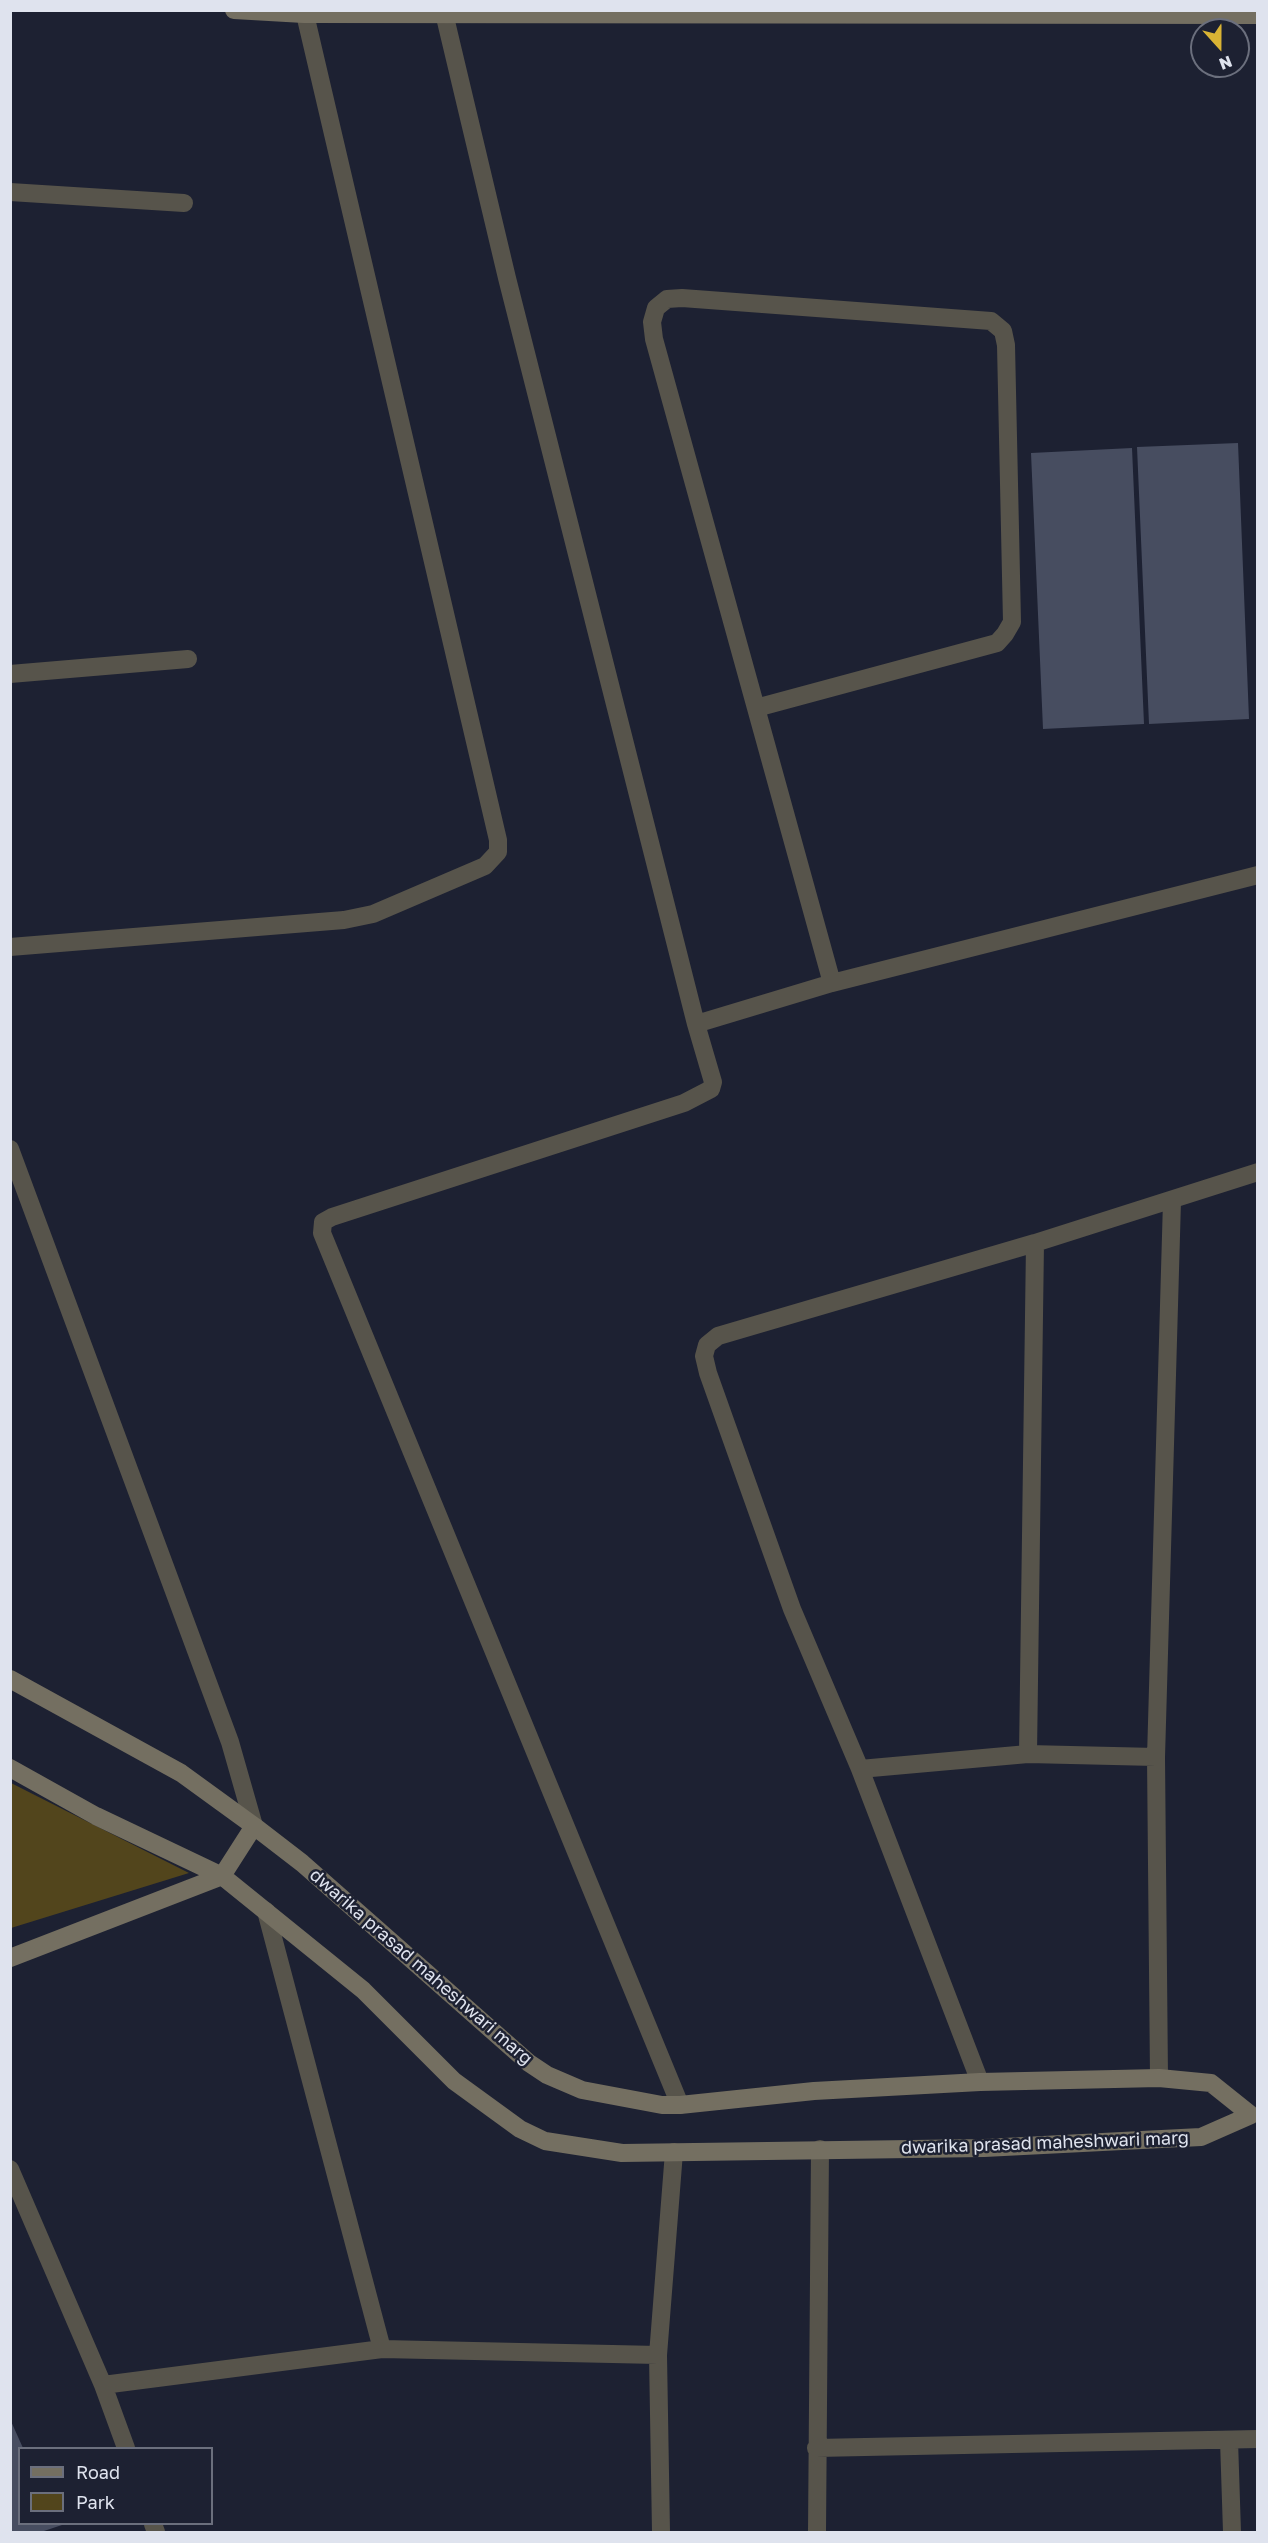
<!DOCTYPE html>
<html>
<head>
<meta charset="utf-8">
<style>
  body { margin:0 }
  #map { position:relative; width:1268px; height:2543px; overflow:hidden; background:#1d2132; font-family:"Golos Text",sans-serif }
  canvas { display:block }
  .frame { position:absolute; inset:0; border:12px solid #dfe3ee; pointer-events:none }
  .legend { position:absolute; left:18px; top:2447px; width:195px; height:78px; box-sizing:border-box; background:#1d2132; border:2px solid #6b6f7d; margin:0; padding:8px 10px; list-style:none; font-size:18px; color:#dfe3ee }
  .legend li { display:flex; align-items:center; gap:12px; height:30px }
  .legend b { width:30px; border:2px solid #6b6f7d }
  .north { position:absolute; left:1190px; top:18px; width:60px; height:60px; box-sizing:border-box; background:#1d2132; border:2px solid #6b6f7d; border-radius:50%; rotate:159deg; font-size:16px; font-weight:700; line-height:24px; text-align:center; color:#dfe3ee }
  .north::after { content:''; display:block; margin:auto; width:21px; height:27px; background:#d9b334; clip-path:polygon(50% 0,100% 100%,50% 72%,0 100%) }
</style>
</head>
<body>
<div id="map">
<canvas width="1268" height="2543"></canvas>
<div class="frame"></div>
<ul class="legend">
<li><b style="height:8px;background:#746f61"></b>Road</li>
<li><b style="height:16px;background:#52451c"></b>Park</li>
</ul>
<div class="north">N</div>
</div>
<script>
const context = document.querySelector('canvas').getContext('2d');
context.lineJoin = 'round';
function fillPath(path, color) {
  context.fillStyle = color;
  context.fill(path, 'evenodd');
}
function toPath(rows) {
  const path = new Path2D();
  for (const r of rows) {
    path.moveTo(r[0], r[1]);
    for (let i = 2; i < r.length; i += 2) path.lineTo(r[i], r[i + 1]);
  }
  return path;
}
function trace(path, color, width, dash) {
  context.strokeStyle = color;
  context.lineWidth = width;
  context.lineCap = dash ? 'butt' : 'round';
  context.setLineDash(dash || []);
  context.stroke(path);
}
function drawText(font, color, halo, rows, align = 'center') {
  context.font = font + ' "Golos Text",sans-serif';
  context.lineWidth = 5;
  context.setLineDash([]);
  context.textBaseline = 'middle';
  context.strokeStyle = halo;
  context.fillStyle = color;
  for (const [text, x, y, turn = 0] of rows) {
    context.save();
    context.translate(x, y);
    context.rotate((+turn || 0) * Math.PI / 180);
    context.textAlign = isNaN(turn) ? turn : align;
    if (halo) context.strokeText(text, 0, 0);
    context.fillText(text, 0, 0);
    context.restore();
  }
}
const green = toPath([
  [11,1783,189,1873,11,1928]
]);
const building = toPath([
  [1238,443,1249,719,1149,724,1137,447],
  [1132,448,1144,724,1043,729,1031,453],
  [10,2419,23,2448,20,2448,20,2524,65,2524,41,2532,10,2532]
]);
const street = toPath([
  [444,13,507,278,696,1024,713,1082,711,1089,684,1103,332,1217,323,1222,322,1233,680,2105],
  [10,192,184,203],
  [10,674,188,659],
  [756,708,654,339,652,322,656,308,667,299,682,298,991,321,1003,331,1006,345,1012,622,1005,634,997,643,756,708,832,983],
  [10,947,344,920,373,914,485,866,498,852,498,840,304,10],
  [696,1024,832,983,1258,875],
  [10,1149,230,1742,254,1826],
  [1028,1754,1035,1243],
  [860,1769,1028,1754,1156,1757],
  [266,1911,382,2349],
  [1159,2078,1156,1757,1172,1201],
  [980,2082,860,1769,792,1609,708,1373,704,1356,707,1345,718,1336,1035,1243,1258,1172],
  [10,2169,103,2385,126,2448],
  [103,2385,382,2349,658,2355],
  [1229,2440,1232,2532],
  [816,2448,1258,2439],
  [153,2524,156,2532],
  [661,2532,658,2355,674,2152],
  [817,2532,820,2149]
]);
const secondary = toPath([
  [234,10,304,14,1258,15],
  [10,1679,181,1773,254,1826,302,1863,529,2063,547,2075,582,2090,662,2105,680,2105,814,2091,980,2082,1159,2078,1211,2083,1251,2115],
  [10,1768,96,1816,222,1876,363,1990,454,2081,520,2129,545,2141,622,2153,984,2148,1201,2137,1251,2115],
  [10,1958,222,1876,254,1826]
]);
const streetNames = [
  ["dwarika prasad maheshwari marg",421,1967,41],
  ["dwarika prasad maheshwari marg",1045,2143,-2]
];
fillPath(green, '#52451c');
fillPath(building, '#474d60');
trace(street, '#57544b', 18);
trace(secondary, '#746f61', 18);
drawText('18px', '#dfe3ee', '#1d2132', streetNames);
</script>
</body>
</html>
